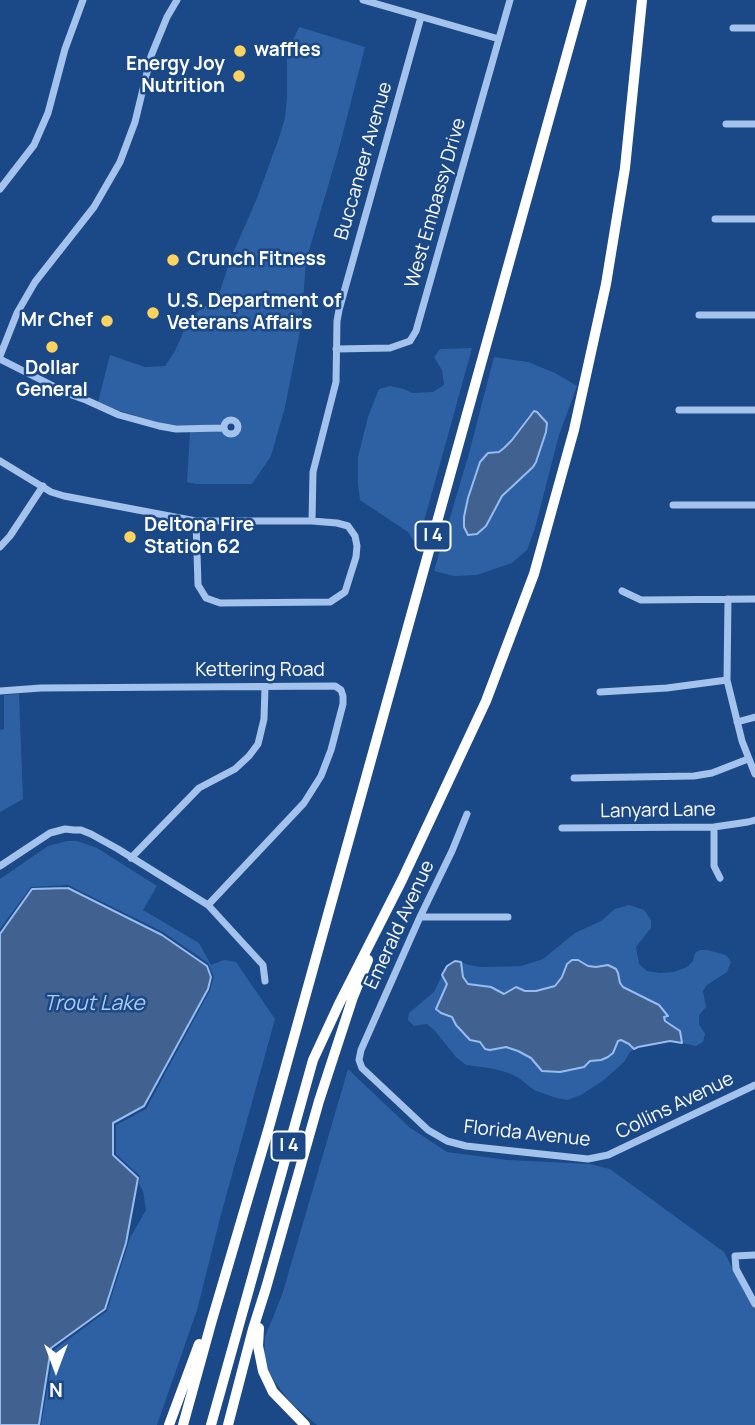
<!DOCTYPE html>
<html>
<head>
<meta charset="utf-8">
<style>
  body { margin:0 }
  #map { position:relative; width:755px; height:1425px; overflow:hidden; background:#1b4886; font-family:Manrope,sans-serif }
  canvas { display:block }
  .north { position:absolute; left:21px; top:1334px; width:70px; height:70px; -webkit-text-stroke:5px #1b4886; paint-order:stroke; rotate:180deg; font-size:19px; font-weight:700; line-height:28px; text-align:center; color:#fff }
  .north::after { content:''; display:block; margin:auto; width:24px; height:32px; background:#fff; clip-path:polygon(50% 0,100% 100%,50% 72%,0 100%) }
</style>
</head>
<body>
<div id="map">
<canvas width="755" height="1425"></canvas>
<div class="north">N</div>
</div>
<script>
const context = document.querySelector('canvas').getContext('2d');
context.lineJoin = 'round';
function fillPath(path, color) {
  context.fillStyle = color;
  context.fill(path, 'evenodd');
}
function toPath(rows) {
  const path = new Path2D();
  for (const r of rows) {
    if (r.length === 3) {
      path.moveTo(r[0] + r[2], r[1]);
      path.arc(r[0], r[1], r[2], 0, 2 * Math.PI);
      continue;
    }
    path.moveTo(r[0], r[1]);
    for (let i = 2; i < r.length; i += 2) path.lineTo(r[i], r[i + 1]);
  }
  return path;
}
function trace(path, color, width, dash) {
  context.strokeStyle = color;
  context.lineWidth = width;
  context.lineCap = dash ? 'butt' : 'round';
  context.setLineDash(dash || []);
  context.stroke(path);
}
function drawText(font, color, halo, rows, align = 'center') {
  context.font = font + ' Manrope,sans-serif';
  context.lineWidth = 5;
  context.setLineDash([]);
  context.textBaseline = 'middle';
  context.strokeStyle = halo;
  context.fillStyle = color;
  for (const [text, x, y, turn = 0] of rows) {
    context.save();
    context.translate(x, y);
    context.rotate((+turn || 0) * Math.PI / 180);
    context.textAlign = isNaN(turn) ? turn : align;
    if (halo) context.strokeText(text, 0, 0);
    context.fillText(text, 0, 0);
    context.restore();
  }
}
const green = toPath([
  [299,27,365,47,338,152,306,261,301,326,285,407,271,456,252,484,196,484,187,482,190,432,222,432,228,436,233,437,239,433,241,428,237,419,228,418,222,425,176,425,160,423,120,411,98,402,110,355,145,367,165,366,175,351,190,317,207,305,220,291,231,258,257,198,279,138,285,118,287,97,287,53],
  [472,348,450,428,417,546,408,532,360,500,358,483,358,457,368,417,379,389,390,386,404,389,412,393,433,392,444,385,442,370,434,357,440,349],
  [494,357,528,362,555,373,577,386,559,435,535,528,527,550,512,563,477,575,454,576,434,571,468,457],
  [537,412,545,419,546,432,540,453,533,467,502,496,486,526,477,534,464,527,468,498,476,472,484,456,488,453,499,452,512,440,529,415],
  [19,694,23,799,0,812,0,730,4,729,4,695],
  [67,841,77,841,97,848,157,886,143,910,199,943,211,965,224,960,236,962,275,1019,220,1218,197,1310,157,1425,41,1425,54,1350,107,1311,130,1238,146,1210,143,1191,139,1184,140,1176,116,1154,116,1125,146,1109,210,990,214,977,208,963,163,932,68,885,31,887,0,929,0,879,48,846],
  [629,905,644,910,651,920,651,928,636,947,639,964,647,971,660,973,674,972,687,967,693,961,695,953,700,950,707,950,726,955,731,962,727,972,707,985,703,991,706,1007,699,1015,699,1024,705,1034,703,1042,696,1046,682,1043,681,1035,676,1028,665,1021,664,1017,667,1015,648,999,623,987,620,983,616,969,608,965,596,967,588,966,578,960,567,965,562,977,555,986,545,990,511,992,504,994,490,987,468,984,463,977,461,962,469,965,481,967,521,966,543,959,575,933,601,921,615,909],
  [442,975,447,984,438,1003,441,1013,452,1017,453,1021,463,1033,480,1042,485,1049,494,1050,499,1047,512,1048,531,1058,542,1071,560,1072,584,1067,590,1061,601,1060,618,1041,622,1040,629,1044,634,1049,630,1052,624,1062,604,1080,581,1095,567,1100,556,1098,534,1090,519,1078,509,1073,490,1068,466,1065,456,1057,435,1031,427,1024,414,1026,408,1020,409,1013,434,992],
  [348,1069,409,1127,447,1152,507,1160,590,1164,610,1169,724,1252,755,1310,755,1425,317,1425,291,1403,274,1381,264,1361,265,1337,282,1295]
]);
const water = toPath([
  [534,411,537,412,547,423,546,432,536,462,533,467,502,496,486,526,477,534,468,535,464,527,464,517,468,498,480,462,488,453,499,452,504,448,512,440,534,411],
  [68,888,162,935,207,966,211,977,208,989,144,1106,113,1123,113,1155,138,1178,126,1243,105,1309,51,1348,39,1425,0,1425,0,934,32,889,68,888],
  [572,960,578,960,588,966,596,967,608,965,616,969,618,973,620,983,623,987,659,1005,668,1016,664,1017,665,1021,680,1031,682,1043,670,1041,638,1047,634,1049,629,1044,621,1040,618,1041,613,1053,608,1057,601,1060,590,1061,584,1067,560,1072,542,1071,531,1058,518,1051,506,1047,490,1050,485,1049,480,1042,470,1040,456,1025,452,1017,441,1013,436,1009,447,984,442,975,447,966,455,961,461,962,463,977,468,984,491,987,504,994,516,987,525,991,536,991,555,986,562,977,567,964,572,960]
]);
const minor = toPath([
  [363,0,499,39],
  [733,28,755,28],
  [726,124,755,124],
  [0,189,34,145,48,113,65,49,83,0],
  [715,219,755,219],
  [699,315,755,315],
  [336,349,390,348,410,341,416,331,510,0],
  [0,356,17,313,35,282,94,207,120,162,135,122,151,56,167,17,177,0],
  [0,359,69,394,86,400,119,415,159,426,176,429,224,428],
  [679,410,755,410],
  [231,427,7],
  [0,461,51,492,64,496,196,521,312,521,337,523,348,526,355,536,357,546,356,557,345,592,330,602,220,603,206,598,198,585,196,521],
  [673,505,755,505],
  [312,521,313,472,336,382,337,321,339,310,421,17],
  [0,547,10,536,43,486],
  [622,591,641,600,755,599],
  [728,599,727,680,742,741,755,774],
  [0,691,41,688,335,686,341,690,343,696,343,704,331,750,321,776,304,803,208,905],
  [600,692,667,688,727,680],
  [737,722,755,717],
  [574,778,694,776,712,773,748,759],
  [467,814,452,851,420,917,361,1050,359,1060,362,1068,428,1130,447,1141,466,1146,588,1159,608,1155,755,1085],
  [714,827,714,866,720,878],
  [562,828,714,827,748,822,755,820],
  [131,858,199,788,235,769,249,756,258,744,264,719,265,687],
  [0,866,50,833,65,829,74,830,81,830,91,834,118,849,208,905,263,965,265,981],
  [420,917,508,917],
  [755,1255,735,1256,736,1269,755,1304]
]);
const highway = toPath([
  [259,1328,258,1346,263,1371,273,1392,305,1425],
  [169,1425,199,1344],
  [183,1425,212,1320,269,1127,582,0],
  [211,1425,313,1060,339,1004,402,880,486,701,534,574,574,430,606,284,625,168,642,0],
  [228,1425,253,1329,266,1288,319,1101,353,997,368,960]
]);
const markers = [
  [240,51,7,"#fdd360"],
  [239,76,7,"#fdd360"],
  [173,260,7,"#fdd360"],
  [153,313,7,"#fdd360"],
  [107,321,7,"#fdd360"],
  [52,347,7,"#fdd360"],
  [130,537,7,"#fdd360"]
];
const shields = [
  [433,536,35],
  [289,1146,35]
];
const shieldNames = [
  ["I 4",433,536],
  ["I 4",289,1146]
];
const poiNames = [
  ["waffles",254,51],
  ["Energy Joy",225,65,"right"],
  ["Nutrition",225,87,"right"],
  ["Crunch Fitness",187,260],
  ["U.S. Department of",167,302],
  ["Veterans Affairs",167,324],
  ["Mr Chef",93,321,"right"],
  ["Dollar",52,369,"center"],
  ["General",52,391,"center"],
  ["Deltona Fire",144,526],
  ["Station 62",144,548]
];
const streetNames = [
  ["Buccaneer Avenue",364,161,-74],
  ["West Embassy Drive",436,203,-74],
  ["Kettering Road",260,671],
  ["Lanyard Lane",658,811,-1],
  ["Emerald Avenue",400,925,-65],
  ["Collins Avenue",675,1106,-26],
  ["Florida Avenue",527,1134,6]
];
const waterNames = [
  ["Trout Lake",94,1004]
];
fillPath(green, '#2e61a4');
fillPath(water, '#416190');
trace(water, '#96bdee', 2);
trace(minor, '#a3c2ec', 7);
trace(highway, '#fff', 10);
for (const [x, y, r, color] of markers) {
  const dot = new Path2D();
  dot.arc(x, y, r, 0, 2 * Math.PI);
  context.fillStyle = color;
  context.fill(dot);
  trace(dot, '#1b4886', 2.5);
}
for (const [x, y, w] of shields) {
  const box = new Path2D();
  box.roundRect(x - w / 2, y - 14.5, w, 29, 5);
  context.fillStyle = '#1b4886';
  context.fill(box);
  trace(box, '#fff', 2);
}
drawText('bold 18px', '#fff', null, shieldNames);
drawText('bold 19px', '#fff', '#1b4886', poiNames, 'left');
drawText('19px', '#fff', '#1b4886', streetNames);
drawText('italic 21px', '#afccf3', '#1b4886', waterNames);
</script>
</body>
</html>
